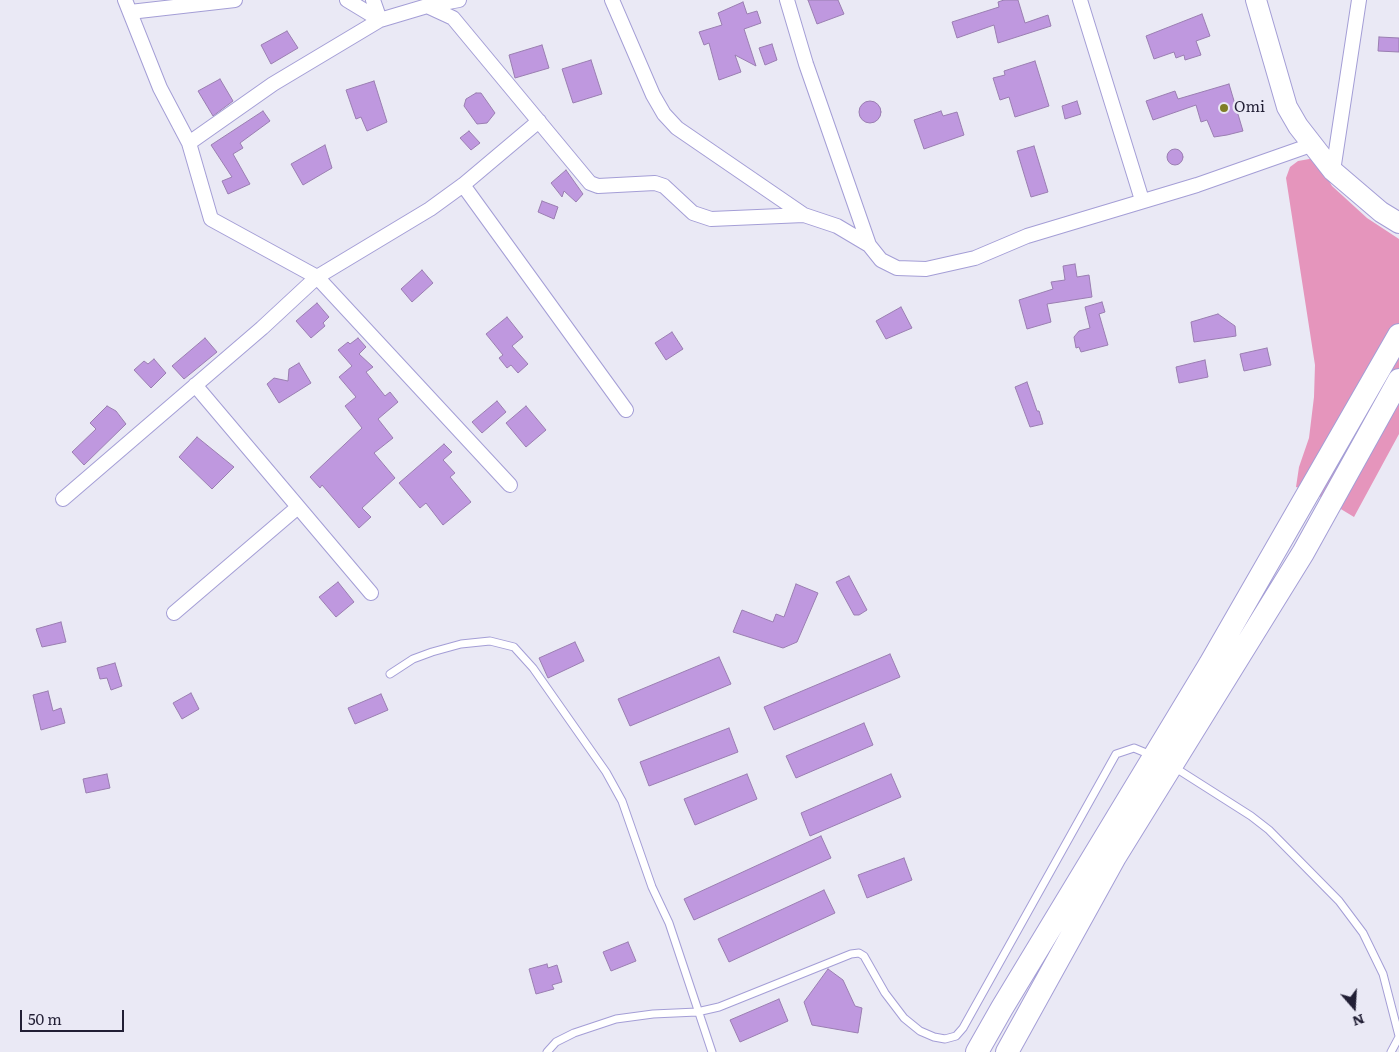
<!DOCTYPE html>
<html>
<head>
<meta charset="utf-8">
<style>
  body { margin:0 }
  #map { position:relative; width:1399px; height:1052px; overflow:hidden; background:#eae9f5; font-family:Literata,serif }
  canvas { display:block }
  .north { position:absolute; left:1329px; top:982px; width:50px; height:50px; -webkit-text-stroke:4px #eae9f5; paint-order:stroke; rotate:161deg; font-size:14px; font-weight:700; line-height:20px; text-align:center; color:#221f35 }
  .north::after { content:''; display:block; margin:auto; width:18px; height:22px; background:#221f35; clip-path:polygon(50% 0,100% 100%,50% 72%,0 100%) }
  .scale { position:absolute; left:20px; top:1010px; width:104px; height:22px; box-sizing:border-box; border:2px solid #221f35; border-top:0; padding-left:6px; font-size:15px; line-height:18px; white-space:nowrap; color:#221f35; -webkit-text-stroke:4px #eae9f5; paint-order:stroke }
</style>
</head>
<body>
<div id="map">
<canvas width="1399" height="1052"></canvas>
<div class="north">N</div>
<div class="scale">50 m</div>
</div>
<script>
const context = document.querySelector('canvas').getContext('2d');
context.lineJoin = 'round';
function fillPath(path, color) {
  context.fillStyle = color;
  context.fill(path, 'evenodd');
}
function toPath(rows) {
  const path = new Path2D();
  for (const r of rows) {
    if (r.length === 3) {
      path.moveTo(r[0] + r[2], r[1]);
      path.arc(r[0], r[1], r[2], 0, 2 * Math.PI);
      continue;
    }
    path.moveTo(r[0], r[1]);
    for (let i = 2; i < r.length; i += 2) path.lineTo(r[i], r[i + 1]);
  }
  return path;
}
function trace(path, color, width, dash) {
  context.strokeStyle = color;
  context.lineWidth = width;
  context.lineCap = dash ? 'butt' : 'round';
  context.setLineDash(dash || []);
  context.stroke(path);
}
function drawText(font, color, halo, rows, align = 'center') {
  context.font = font + ' Literata,serif';
  context.lineWidth = 4.5;
  context.setLineDash([]);
  context.textBaseline = 'middle';
  context.strokeStyle = halo;
  context.fillStyle = color;
  for (const [text, x, y, turn = 0] of rows) {
    context.save();
    context.translate(x, y);
    context.rotate((+turn || 0) * Math.PI / 180);
    context.textAlign = isNaN(turn) ? turn : align;
    if (halo) context.strokeText(text, 0, 0);
    context.fillText(text, 0, 0);
    context.restore();
  }
}
const forest = toPath([
  [1315,158,1332,186,1367,218,1399,239,1399,434,1354,517,1311,491,1296,487,1299,467,1309,438,1314,397,1315,365,1286,178,1290,167,1298,161]
]);
const building = toPath([
  [808,0,838,0,844,14,817,24,808,0],
  [1004,0,1018,0,1025,23,1048,15,1051,26,998,43,994,25,957,38,952,22,999,7,998,2,1004,0],
  [743,2,747,14,757,11,761,23,744,29,756,66,735,55,741,72,719,80,709,43,704,45,699,32,722,25,718,13,743,2],
  [1202,14,1210,36,1196,41,1201,55,1185,60,1184,55,1176,58,1174,52,1154,59,1146,36,1202,14],
  [287,31,298,48,271,64,261,45,287,31],
  [1379,37,1399,38,1399,52,1378,51,1379,37],
  [772,44,777,60,765,65,759,48,772,44],
  [542,45,549,68,515,78,509,55,542,45],
  [591,60,602,94,573,103,562,69,591,60],
  [1035,61,1049,106,1015,117,1009,97,1000,100,993,78,1005,75,1004,71,1035,61],
  [220,79,233,101,213,116,198,91,220,79],
  [374,81,387,122,367,131,361,117,356,119,346,90,374,81],
  [1229,84,1243,131,1227,135,1214,137,1207,120,1201,122,1196,105,1153,120,1146,101,1175,91,1178,99,1229,84],
  [476,93,481,93,495,113,487,123,477,124,464,106,466,99,476,93],
  [870,112,11],
  [1077,101,1081,114,1065,119,1062,106,1077,101],
  [263,111,270,121,240,143,243,148,233,154,250,184,228,194,222,181,232,177,211,145,263,111],
  [941,111,943,116,957,112,964,135,924,149,914,120,941,111],
  [469,131,480,143,471,150,460,138,469,131],
  [325,145,332,168,303,185,291,164,325,145],
  [1034,146,1048,192,1031,197,1017,151,1034,146],
  [1175,157,8],
  [566,170,583,194,576,202,564,191,562,197,551,183,566,170],
  [542,201,558,207,554,219,538,212,542,201],
  [1075,264,1077,277,1089,275,1092,297,1047,304,1051,322,1027,329,1019,300,1053,289,1051,282,1065,280,1063,266,1075,264],
  [422,270,433,283,412,302,401,289,422,270],
  [1102,302,1105,312,1099,314,1108,345,1081,352,1079,347,1076,348,1074,337,1079,331,1090,328,1085,307,1102,302],
  [317,303,329,317,323,323,325,326,311,338,296,321,317,303],
  [901,307,912,328,886,339,876,321,901,307],
  [1218,314,1235,326,1236,336,1194,342,1191,322,1218,314],
  [507,317,523,337,512,346,528,364,518,373,511,365,507,368,499,358,503,355,486,334,507,317],
  [672,332,683,349,666,360,655,343,672,332],
  [205,338,217,352,184,379,172,366,205,338],
  [358,338,366,347,359,354,373,367,366,372,385,396,390,392,398,402,378,419,393,438,374,453,395,478,362,508,371,517,359,528,322,485,320,488,310,477,362,428,345,406,356,397,339,377,352,366,338,350,348,342,350,344,358,338],
  [1267,348,1271,365,1244,371,1240,354,1267,348],
  [154,359,166,373,151,388,134,370,144,361,148,364,154,359],
  [1205,360,1208,377,1179,383,1176,367,1205,360],
  [299,363,311,383,279,403,267,384,274,378,288,381,289,369,299,363],
  [1027,382,1037,411,1039,411,1043,424,1030,427,1015,387,1027,382],
  [497,401,506,412,482,433,472,422,497,401],
  [107,406,116,411,126,424,84,465,72,452,96,429,90,423,107,406],
  [526,406,546,430,526,447,506,423,526,406],
  [197,437,234,467,212,489,179,457,197,437],
  [444,444,452,452,443,460,455,473,450,477,471,502,443,525,426,503,420,508,399,483,444,444],
  [849,576,867,610,859,615,854,615,836,582,849,576],
  [338,582,354,602,336,617,319,597,338,582],
  [796,584,818,593,797,642,783,648,733,632,742,610,773,622,776,614,784,617,796,584],
  [61,622,66,642,42,647,36,629,61,622],
  [575,642,584,661,548,678,539,658,575,642],
  [890,654,900,677,774,730,764,707,890,654],
  [719,657,731,684,630,726,618,699,719,657],
  [115,663,122,686,111,690,107,678,100,679,97,668,115,663],
  [48,691,53,711,61,708,65,723,41,730,33,695,48,691],
  [191,693,199,709,182,719,173,703,191,693],
  [381,694,388,710,355,724,348,708,381,694],
  [864,723,873,745,796,778,786,756,864,723],
  [729,728,738,752,649,786,640,762,729,728],
  [107,774,110,788,86,793,83,779,107,774],
  [747,774,757,799,695,825,684,799,747,774],
  [891,774,901,797,810,836,801,813,891,774],
  [821,836,831,858,694,920,684,899,821,836],
  [904,858,912,880,867,898,858,875,904,858],
  [824,890,835,913,729,962,718,939,824,890],
  [628,942,636,961,611,971,603,952,628,942],
  [547,964,548,968,557,965,562,982,552,985,554,989,536,994,529,969,547,964],
  [828,969,843,980,855,1006,862,1008,858,1033,812,1025,804,1002,828,969],
  [779,999,788,1021,740,1042,730,1020,779,999]
]);
const service = toPath([
  [390,674,413,659,432,652,461,644,490,641,514,647,533,668,606,772,622,801,652,887,669,923,712,1052],
  [1174,767,1251,816,1269,830,1339,901,1363,933,1383,974,1399,1036],
  [547,1052,556,1042,574,1033,616,1019,653,1014,697,1012,719,1007,851,954,859,953,864,956,885,993,904,1018,920,1031,934,1037,945,1039,956,1036,963,1028,1116,754,1134,748,1151,755],
  [1391,1052,1399,1037]
]);
const minor = toPath([
  [125,0,160,88,189,143,211,219,317,277,510,485],
  [347,0,380,20],
  [373,0,380,20],
  [612,0,653,95,664,114,677,128,804,215,837,226,869,245],
  [787,0,806,64,869,245,881,260,897,268,926,269,975,258,1027,236,1197,185,1311,145],
  [1080,0,1142,200],
  [427,6,453,18,590,183,598,186,655,183,664,186,693,213,711,219,804,215],
  [130,12,235,0],
  [189,143,273,84,380,20,427,6,459,0],
  [1333,171,1359,0],
  [463,185,626,410],
  [195,385,371,593],
  [63,499,262,328,317,277,430,209,463,185,539,121],
  [174,613,298,507]
]);
const secondary = toPath([
  [1256,0,1287,107,1298,126,1333,171,1381,212,1399,223]
]);
const primary = toPath([
  [977,1052,1002,1008,1210,664,1399,335],
  [1007,1052,1115,857,1303,553,1399,380]
]);
const markers = [
  [1224,108,5,"#7f7e27"]
];
const poiNames = [
  ["Omi",1234,108]
];
fillPath(forest, '#e595bc');
fillPath(building, '#bf98df');
trace(building, '#9a7eb1', 1);
trace(service, '#a49ed6', 9);
trace(minor, '#a49ed6', 16);
trace(secondary, '#a49ed6', 22);
trace(primary, '#a49ed6', 24);
trace(service, '#fff', 7);
trace(minor, '#fff', 14);
trace(secondary, '#fff', 20);
trace(primary, '#fff', 22);
for (const [x, y, r, color] of markers) {
  const dot = new Path2D();
  dot.arc(x, y, r, 0, 2 * Math.PI);
  context.fillStyle = color;
  context.fill(dot);
  trace(dot, '#eae9f5', 2);
}
drawText('15px', '#221f35', '#eae9f5', poiNames, 'left');
</script>
</body>
</html>
